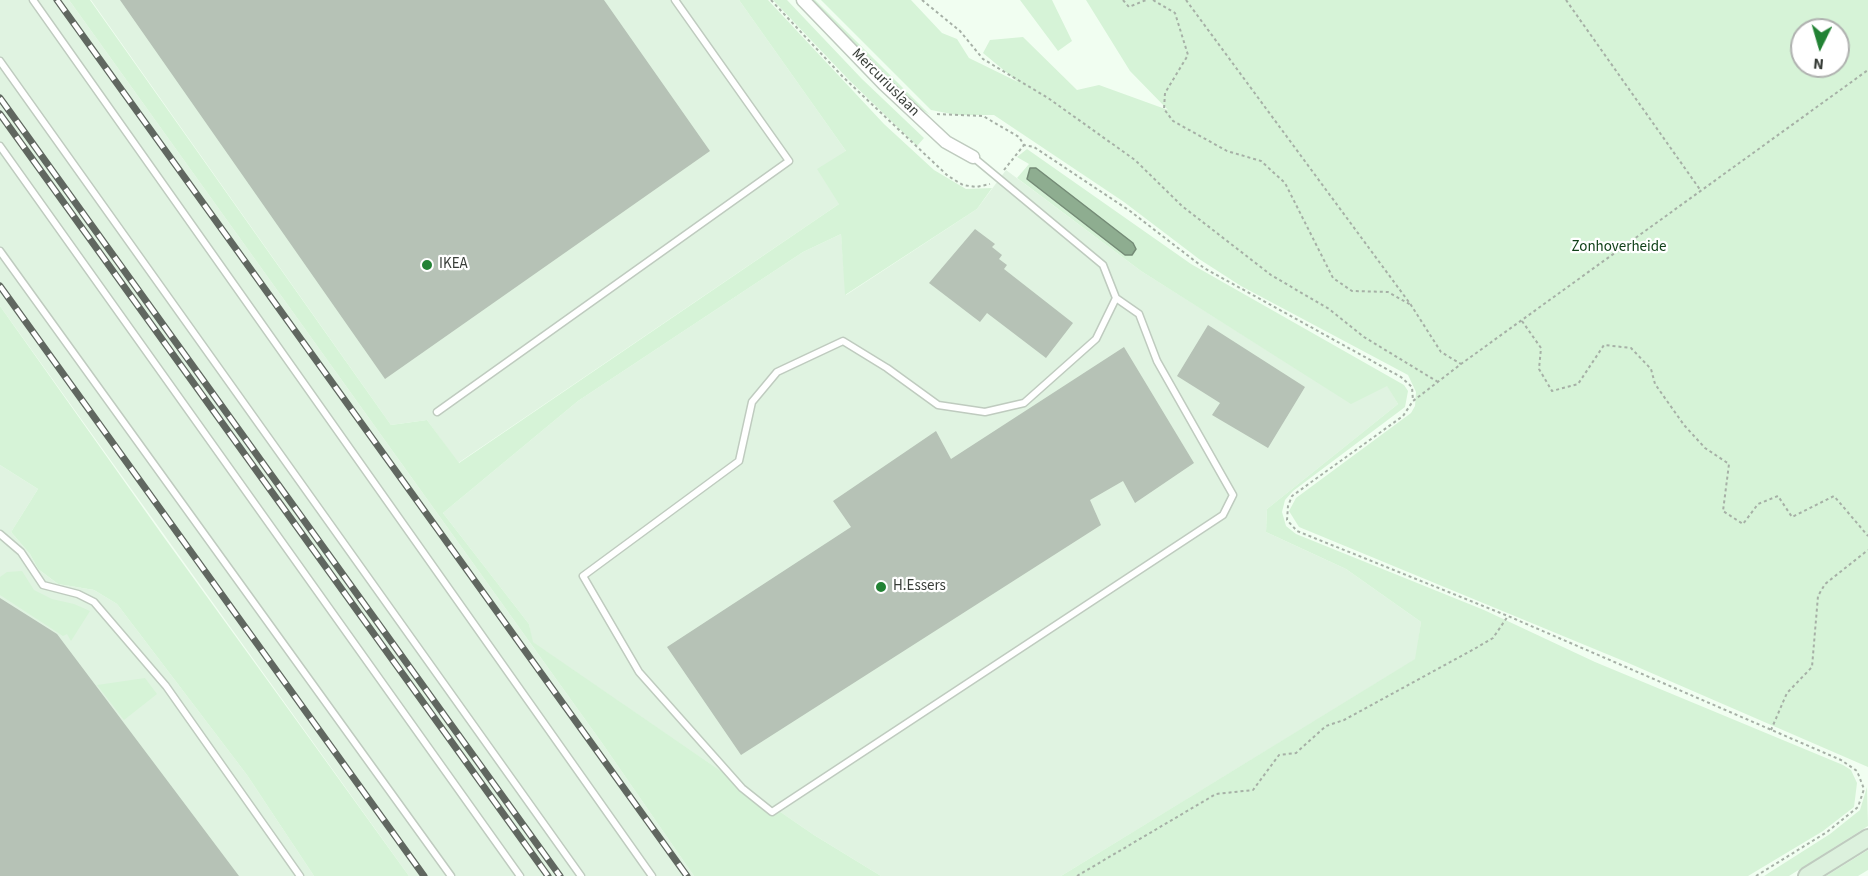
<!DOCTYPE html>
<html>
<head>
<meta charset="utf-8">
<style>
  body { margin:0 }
  #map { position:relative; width:1868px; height:876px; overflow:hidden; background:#f1fef1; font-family:"Source Sans 3",sans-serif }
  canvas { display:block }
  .north { position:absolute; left:1790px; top:18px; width:60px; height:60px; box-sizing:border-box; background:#fff; border:2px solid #afb1af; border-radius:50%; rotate:185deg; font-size:16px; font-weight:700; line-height:24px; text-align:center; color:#383d38 }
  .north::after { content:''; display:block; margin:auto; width:21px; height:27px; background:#228234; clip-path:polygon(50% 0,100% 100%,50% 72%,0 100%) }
</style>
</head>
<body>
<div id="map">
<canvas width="1868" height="876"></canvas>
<div class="north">N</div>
</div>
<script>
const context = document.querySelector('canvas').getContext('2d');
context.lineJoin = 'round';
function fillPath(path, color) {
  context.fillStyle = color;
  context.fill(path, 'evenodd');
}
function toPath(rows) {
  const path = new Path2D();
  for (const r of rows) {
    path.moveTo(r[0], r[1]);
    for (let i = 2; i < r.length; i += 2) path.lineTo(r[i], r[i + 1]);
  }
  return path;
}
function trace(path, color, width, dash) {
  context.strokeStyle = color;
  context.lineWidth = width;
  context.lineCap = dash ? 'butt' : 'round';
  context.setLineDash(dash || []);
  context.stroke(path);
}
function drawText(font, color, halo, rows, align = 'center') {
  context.font = font + ' "Source Sans 3",sans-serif';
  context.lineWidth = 4.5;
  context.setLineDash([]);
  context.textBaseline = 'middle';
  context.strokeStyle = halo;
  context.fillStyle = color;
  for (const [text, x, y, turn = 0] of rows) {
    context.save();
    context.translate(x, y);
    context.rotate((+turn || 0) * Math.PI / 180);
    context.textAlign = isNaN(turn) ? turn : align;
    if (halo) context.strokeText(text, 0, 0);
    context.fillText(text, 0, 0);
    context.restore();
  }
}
const built = toPath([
  [0,0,69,0,602,743,694,876,409,876,0,306],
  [91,0,739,0,846,151,839,204,458,463,427,420,391,425],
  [1006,170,1141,271,1351,403,1387,385,1398,404,1267,509,1266,532,1346,569,1421,622,1416,659,1061,876,881,876,814,835,532,642,529,624,443,513,578,401,803,252,841,234,846,295,977,209],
  [0,465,38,489,11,532,30,554,38,569,58,584,94,590,117,604,247,775,314,876,0,876]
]);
const green = toPath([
  [69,0,90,0,391,425,427,420,459,463,839,204,817,169,846,151,739,0,768,0,884,124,934,170,966,189,992,188,977,209,845,295,841,234,803,252,578,401,443,513,529,624,533,642,814,835,881,876,694,876,602,743],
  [773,0,787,0,862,79,924,138,917,146,848,79],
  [811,0,815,0,930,115,911,102],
  [821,0,911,0,942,33,957,39,969,58,1018,82,983,53,990,40,1023,37,1077,90,1099,85,1168,110,1130,71,1086,0,1868,0,1868,767,1626,662,1299,527,1289,511,1296,498,1411,413,1415,406,1416,392,1408,375,1241,286,1199,259,1124,202,994,115,957,115,931,110],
  [1802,30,1838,30,1838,66,1802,66],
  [1020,0,1052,0,1072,41,1058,51],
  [1027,149,1191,264,1404,385,1408,391,1405,407,1293,491,1285,500,1282,512,1286,526,1296,534,1484,610,1595,662,1843,765,1851,770,1857,783,1854,807,1823,831,1748,876,1061,876,1415,659,1421,622,1346,569,1266,532,1267,509,1398,404,1387,386,1351,404,1141,271,1017,178,1029,164,1017,157],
  [0,306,163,536,409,876,314,876,247,775,117,604,94,590,58,584,38,569,30,554,11,532,38,489,0,465],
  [22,571,34,590,52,599,74,604,90,611,71,641,67,634,63,636,0,595,0,577,7,572],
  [145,678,157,694,124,720,97,685],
  [1867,787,1868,826,1789,876,1764,876,1830,834,1860,810],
  [1868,850,1868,870,1858,876,1826,876]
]);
const water = toPath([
  [1030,168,1036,168,1133,243,1136,249,1132,255,1125,255,1027,179,1030,168]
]);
const building = toPath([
  [120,0,604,0,710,151,385,379],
  [975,229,995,244,992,247,1002,255,999,259,1007,265,1004,269,1073,323,1046,358,987,313,980,322,929,283],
  [1208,325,1305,387,1268,448,1212,415,1220,403,1177,376],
  [1124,347,1194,463,1135,503,1123,481,1090,500,1101,525,741,755,667,647,851,527,833,501,936,431,951,459],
  [0,598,57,634,239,876,0,876]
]);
const path = toPath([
  [771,0,843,77,948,176,963,185,976,187,990,184],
  [922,0,960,31,983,59,1048,98,1135,160,1182,206,1271,275,1329,309,1364,337,1438,382],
  [1123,0,1129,7,1146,0],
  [1153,0,1175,13,1188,55,1165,93,1164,109,1173,121,1227,151,1261,161,1285,183,1333,278,1352,291,1388,292,1411,305],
  [1186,0,1411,305,1441,352,1461,364],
  [1566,0,1701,191],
  [937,114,983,116,1019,137,1024,145,1034,147,1130,211,1204,268,1401,377,1412,387,1413,401],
  [1004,170,1024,145],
  [1522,321,1541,348,1539,369,1552,391,1578,384,1604,345,1631,348,1651,369,1655,384,1684,425,1705,448,1729,464,1723,511,1743,524,1758,504,1778,496,1792,517,1834,496,1868,536],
  [1771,730,1787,693,1812,667,1818,596,1825,584,1868,550],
  [1077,876,1216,794,1253,790,1279,755,1296,753,1326,726,1344,720,1476,648,1493,638,1508,616],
  [1756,876,1827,832,1858,807,1864,789,1857,771,1841,760,1508,616,1297,531,1287,520,1288,506,1292,496,1403,416,1413,401,1461,364,1868,70]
]);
const service = toPath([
  [33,0,652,876],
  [0,61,581,876],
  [0,146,520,876],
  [973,157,1103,265,1116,298,1096,339,1024,403,985,412,938,405,887,368,843,341,811,356,777,372,752,402,739,461,583,576,639,672,742,788,772,812,1223,515,1233,495,1157,361,1139,314,1116,298],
  [0,251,451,876],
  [437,412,789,161,675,0],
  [0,534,21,552,43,585,78,594,94,602,166,686,300,876]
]);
const minor = toPath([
  [803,0,884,84,946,142,973,157]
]);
const secondary = toPath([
  [1807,876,1868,838]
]);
const rail = toPath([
  [57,0,687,876],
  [0,98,560,876],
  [0,114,548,876],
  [0,286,424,876]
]);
const markers = [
  [427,265,6,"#228234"],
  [881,587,6,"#228234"]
];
const streetNames = [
  ["Mercuriuslaan",885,83,45]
];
const parkNames = [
  ["Zonhoverheide",1619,248]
];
const poiNames = [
  ["IKEA",439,265],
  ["H.Essers",893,587]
];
fillPath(built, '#e0f3e1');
fillPath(green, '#d6f3d7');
fillPath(water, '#8ead90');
trace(water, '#748b76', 1.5);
fillPath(building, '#b6c2b6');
trace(service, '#bfcbbf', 9);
trace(minor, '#bfcbbf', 15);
trace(secondary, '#bfcbbf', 20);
trace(path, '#a6b0a6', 2, [3, 3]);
trace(service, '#fff', 6);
trace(minor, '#fff', 12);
trace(secondary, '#dcf1dd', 16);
trace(rail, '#606760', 7);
trace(rail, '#fff', 4.5, [14]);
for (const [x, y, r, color] of markers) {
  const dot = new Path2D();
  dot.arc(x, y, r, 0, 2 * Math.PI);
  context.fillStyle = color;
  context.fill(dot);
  trace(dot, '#fff', 2);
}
drawText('15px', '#383d38', '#fff', streetNames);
drawText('15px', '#114119', '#fff', parkNames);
drawText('15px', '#383d38', '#fff', poiNames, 'left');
</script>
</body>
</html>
